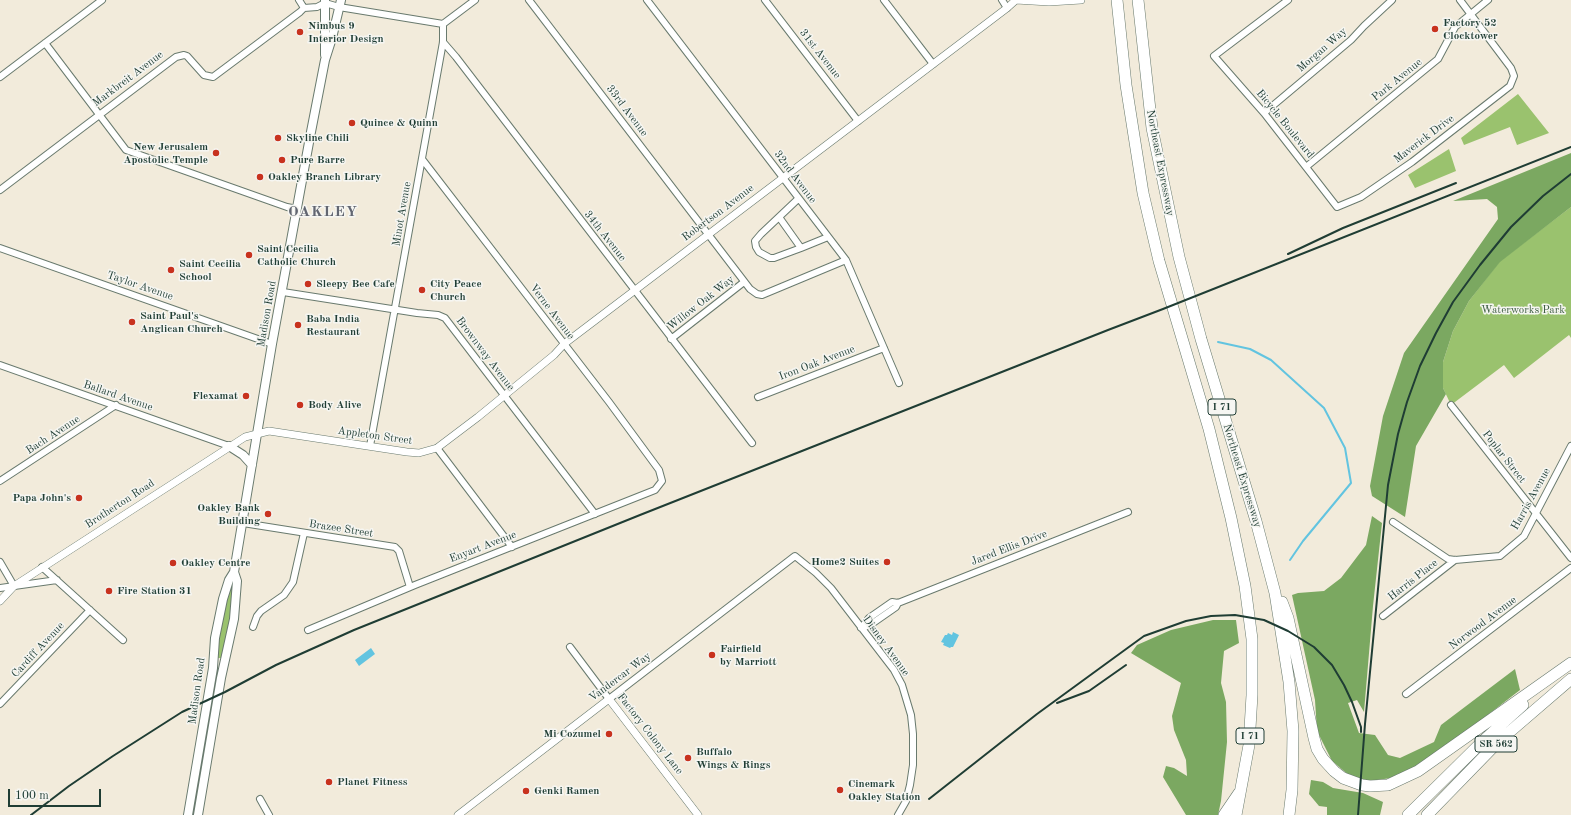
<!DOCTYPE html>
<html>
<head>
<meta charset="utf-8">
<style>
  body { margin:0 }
  #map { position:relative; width:1571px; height:815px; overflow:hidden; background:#f2ebdb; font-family:"Old Standard TT",serif }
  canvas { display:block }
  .scale { position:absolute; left:8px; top:789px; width:93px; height:18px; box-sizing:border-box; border:2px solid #1f3d34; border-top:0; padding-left:5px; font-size:12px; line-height:14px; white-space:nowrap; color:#1f3d34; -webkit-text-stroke:3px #f6f6f2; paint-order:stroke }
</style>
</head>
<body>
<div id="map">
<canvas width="1571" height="815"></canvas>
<div class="scale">100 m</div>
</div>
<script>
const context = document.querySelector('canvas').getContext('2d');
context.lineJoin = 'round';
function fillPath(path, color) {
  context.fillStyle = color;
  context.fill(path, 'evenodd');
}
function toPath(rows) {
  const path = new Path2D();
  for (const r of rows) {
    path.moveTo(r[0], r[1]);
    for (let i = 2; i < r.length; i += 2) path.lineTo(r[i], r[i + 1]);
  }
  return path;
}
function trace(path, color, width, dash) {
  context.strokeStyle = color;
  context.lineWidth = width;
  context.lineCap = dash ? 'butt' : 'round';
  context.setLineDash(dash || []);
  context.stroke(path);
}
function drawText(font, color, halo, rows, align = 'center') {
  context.font = font + ' "Old Standard TT",serif';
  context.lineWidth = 3;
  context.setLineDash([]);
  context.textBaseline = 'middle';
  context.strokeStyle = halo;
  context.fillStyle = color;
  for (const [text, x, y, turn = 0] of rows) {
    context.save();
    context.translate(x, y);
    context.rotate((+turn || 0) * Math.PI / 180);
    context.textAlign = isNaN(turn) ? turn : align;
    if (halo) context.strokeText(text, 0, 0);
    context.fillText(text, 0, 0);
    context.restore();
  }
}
const green = toPath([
  [1518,94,1549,133,1517,145,1510,127,1464,145,1461,138],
  [1449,149,1456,171,1415,188,1408,175],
  [1571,207,1571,338,1569,335,1514,378,1504,365,1451,405,1443,388,1443,362,1453,331,1469,301,1500,261],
  [231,582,233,583,233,603,226,643,222,658,218,658,218,640,222,617]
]);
const forest = toPath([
  [1571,153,1571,207,1500,262,1469,301,1453,331,1443,362,1443,388,1446,394,1416,446,1405,517,1372,496,1370,486,1383,416,1404,353,1498,219,1497,207,1487,199,1453,201],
  [1372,516,1382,523,1373,606,1364,712,1357,700,1348,703,1359,733,1375,735,1388,755,1400,758,1434,742,1441,725,1515,669,1520,690,1445,748,1398,777,1370,781,1350,776,1332,761,1317,731,1315,700,1292,595,1298,593,1324,591,1341,578,1366,545],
  [1213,620,1236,620,1239,643,1224,651,1221,683,1226,702,1227,742,1221,801,1218,815,1186,815,1163,777,1166,766,1174,768,1187,776,1186,760,1174,730,1172,716,1181,683,1131,653,1137,645,1171,630],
  [1311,780,1323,782,1333,788,1363,793,1383,802,1380,815,1327,815,1327,807,1319,806,1309,794]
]);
const water = toPath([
  [953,632,959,635,953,647,951,647,950,648,943,645,944,643,941,642,945,635,947,635,948,633,952,635],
  [371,648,375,654,359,666,355,660]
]);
const stream = toPath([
  [1218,342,1250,349,1271,360,1324,408,1345,448,1351,483,1303,541,1290,560]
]);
const minor = toPath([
  [299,0,304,8],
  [529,0,750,289,757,294,762,295,846,260],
  [647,0,846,260,899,383],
  [765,0,858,121],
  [884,0,933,64],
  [1002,0,1007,8],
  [1288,0,1214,56,1264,113,1337,207,1361,197,1412,162,1510,86,1514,76,1511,68,1460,0],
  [304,8,317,7,325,3,339,7,443,24],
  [443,24,475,0],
  [443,42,456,57,752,443],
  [45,43,126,150,287,207,297,209],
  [0,77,102,0],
  [1264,113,1351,40,1364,26,1392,0],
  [1306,167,1438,59,1455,27,1488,0],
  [0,190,176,57,184,55,187,56,204,75,213,77,300,12,304,8],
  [779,217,801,248,774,258,770,258,759,252,756,247,755,241,761,234,798,199],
  [0,248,272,344],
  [801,248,828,237],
  [283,292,417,313,438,315,445,318,595,514],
  [671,339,744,282],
  [0,365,229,446],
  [758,397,884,348],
  [1451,405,1571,558],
  [370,446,443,42,443,24],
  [437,448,512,547],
  [0,481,116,405],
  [1393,522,1448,559,1455,560,1500,556,1524,536,1571,446],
  [243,523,395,547,399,551,410,587],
  [0,562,14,586],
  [42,567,123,640],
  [0,588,57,580],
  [1383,616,1455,560],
  [253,627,257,616,261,611,284,595,293,582,304,533],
  [861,628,869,618,892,602,898,603,1128,512],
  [863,628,873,623,896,607,898,603],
  [308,630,415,585,655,490,662,481,659,470,609,402,422,159],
  [570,647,609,699,795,556,816,573,831,588,894,670,902,685,911,715,913,734,913,765,910,785,906,801,898,815],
  [1406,694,1571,568],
  [0,704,90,610],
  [260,799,269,815]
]);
const tertiary = toPath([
  [0,601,14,586,245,437,269,431,407,452,419,453,437,448,478,417,554,355,564,344,593,322,1007,8,1016,0,1049,2,1081,0],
  [458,815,609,699,698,815]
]);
const secondary = toPath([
  [325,55,325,0],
  [229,446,243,455,252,465],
  [188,815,213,668,215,638,223,599,229,580,234,572,272,344,310,137,325,60,332,38,341,0],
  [198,815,221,678,234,619,237,581,234,572]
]);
const motorway = toPath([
  [1117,0,1126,85,1143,193,1159,261,1209,429,1231,518,1245,586,1252,639,1252,695,1249,745,1236,815],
  [1138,0,1152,128,1179,257,1201,339,1256,521,1275,593,1289,682,1293,731,1292,790,1289,815],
  [1282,602,1288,618,1314,738,1317,749,1323,759,1334,771,1343,778,1362,785,1370,786,1388,785,1418,771,1571,663],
  [1224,815,1239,793],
  [1408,815,1484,740,1523,705],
  [1427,815,1499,741,1571,679]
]);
const rail = toPath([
  [1288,254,1343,228,1456,183],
  [1057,703,1089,691,1126,665],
  [929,799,1037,714,1122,652,1144,636,1186,621,1211,616,1235,615,1264,620,1288,631,1314,647,1332,665,1344,685,1352,702,1361,727,1361,732],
  [31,815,69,786,113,756,182,712,225,692,276,665,354,630,640,515,1108,330,1163,309,1571,147],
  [1358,815,1365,724,1388,485,1398,434,1407,402,1420,366,1436,333,1453,302,1480,265,1511,227,1543,196,1571,174]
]);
const markers = [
  [1435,29,4,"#c8321e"],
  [300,32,4,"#c8321e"],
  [352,123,4,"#c8321e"],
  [278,138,4,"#c8321e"],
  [216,153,4,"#c8321e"],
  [282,160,4,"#c8321e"],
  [260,177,4,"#c8321e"],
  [249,255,4,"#c8321e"],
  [171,270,4,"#c8321e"],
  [308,284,4,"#c8321e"],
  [422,290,4,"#c8321e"],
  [132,322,4,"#c8321e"],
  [298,325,4,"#c8321e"],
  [246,396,4,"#c8321e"],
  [300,405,4,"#c8321e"],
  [79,498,4,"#c8321e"],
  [268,514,4,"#c8321e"],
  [887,562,4,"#c8321e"],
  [173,563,4,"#c8321e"],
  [109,591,4,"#c8321e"],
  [712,655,4,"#c8321e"],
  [609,734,4,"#c8321e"],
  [688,758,4,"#c8321e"],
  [329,782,4,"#c8321e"],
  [840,790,4,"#c8321e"],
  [526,791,4,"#c8321e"]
];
const shields = [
  [1222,407,28],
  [1250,736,28],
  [1496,744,42]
];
const shieldNames = [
  ["I 71",1222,407],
  ["I 71",1250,736],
  ["SR 562",1496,744]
];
const poiNames = [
  ["Factory 52",1443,23],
  ["Clocktower",1443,36],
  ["Nimbus 9",308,26],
  ["Interior Design",308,39],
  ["Quince & Quinn",360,123],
  ["Skyline Chili",286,138],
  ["New Jerusalem",208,147,"right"],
  ["Apostolic Temple",208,160,"right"],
  ["Pure Barre",290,160],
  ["Oakley Branch Library",268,177],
  ["Saint Cecilia",257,249],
  ["Catholic Church",257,262],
  ["Saint Cecilia",179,264],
  ["School",179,277],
  ["Sleepy Bee Cafe",316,284],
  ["City Peace",430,284],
  ["Church",430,297],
  ["Saint Paul's",140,316],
  ["Anglican Church",140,329],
  ["Baba India",306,319],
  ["Restaurant",306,332],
  ["Flexamat",238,396,"right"],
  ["Body Alive",308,405],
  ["Papa John's",71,498,"right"],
  ["Oakley Bank",260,508,"right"],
  ["Building",260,521,"right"],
  ["Home2 Suites",879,562,"right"],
  ["Oakley Centre",181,563],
  ["Fire Station 31",117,591],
  ["Fairfield",720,649],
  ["by Marriott",720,662],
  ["Mi Cozumel",601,734,"right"],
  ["Buffalo",696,752],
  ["Wings & Rings",696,765],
  ["Planet Fitness",337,782],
  ["Cinemark",848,784],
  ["Oakley Station",848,797],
  ["Genki Ramen",534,791]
];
const streetNames = [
  ["Morgan Way",1322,50,-41],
  ["31st Avenue",820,54,52],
  ["Markbreit Avenue",128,79,-37],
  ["Park Avenue",1397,80,-39],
  ["33rd Avenue",627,111,53],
  ["Bicycle Boulevard",1285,124,51],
  ["Maverick Drive",1424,139,-37],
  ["Northeast Expressway",1160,163,79],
  ["32nd Avenue",795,177,53],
  ["Robertson Avenue",718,213,-37],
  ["Minot Avenue",402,214,-80],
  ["34th Avenue",605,236,52],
  ["Taylor Avenue",140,286,19],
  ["Willow Oak Way",701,303,-38],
  ["Verne Avenue",552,312,53],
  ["Madison Road",267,314,-80],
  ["Brownway Avenue",485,354,53],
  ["Iron Oak Avenue",817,363,-21],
  ["Ballard Avenue",118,396,19],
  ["Bach Avenue",53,435,-33],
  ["Appleton Street",375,436,8],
  ["Poplar Street",1504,457,52],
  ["Northeast Expressway",1242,476,73],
  ["Harris Avenue",1531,499,-61],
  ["Brotherton Road",120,504,-33],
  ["Brazee Street",341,529,9],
  ["Enyart Avenue",483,547,-21],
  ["Jared Ellis Drive",1009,548,-21],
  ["Harris Place",1413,580,-38],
  ["Norwood Avenue",1483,623,-37],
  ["Disney Avenue",886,646,54],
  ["Cardiff Avenue",38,650,-47],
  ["Vandercar Way",620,677,-37],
  ["Madison Road",197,691,-82],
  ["Factory Colony Lane",650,734,52]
];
const parkNames = [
  ["Waterworks Park",1523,310]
];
const districtNames = [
  ["OAKLEY",323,212]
];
fillPath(green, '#9ac26e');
fillPath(forest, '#7ba861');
fillPath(water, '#62c4e0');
trace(stream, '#62c4e0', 2);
trace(minor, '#697a6e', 8);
trace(tertiary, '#697a6e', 8);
trace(secondary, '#697a6e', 10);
trace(motorway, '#697a6e', 12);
trace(minor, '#fff', 6);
trace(tertiary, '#fff', 7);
trace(secondary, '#fff', 8);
trace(motorway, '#fff', 11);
trace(rail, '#1f3d34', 2);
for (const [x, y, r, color] of markers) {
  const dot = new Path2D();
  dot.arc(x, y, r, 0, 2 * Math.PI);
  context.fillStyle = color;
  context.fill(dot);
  trace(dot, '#f6f6f2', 1.5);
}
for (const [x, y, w] of shields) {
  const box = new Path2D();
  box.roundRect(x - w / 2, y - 8, w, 16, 3);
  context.fillStyle = '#f6f6f2';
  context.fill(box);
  trace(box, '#1f3d34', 1);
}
drawText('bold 10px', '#1f3d34', null, shieldNames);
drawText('bold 11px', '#1f3d34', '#f6f6f2', poiNames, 'left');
drawText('11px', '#1f3d34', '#f6f6f2', streetNames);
drawText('11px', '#3e5e42', '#f6f6f2', parkNames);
context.letterSpacing = '1px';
drawText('bold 15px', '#626671', '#f6f6f2', districtNames);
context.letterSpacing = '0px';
</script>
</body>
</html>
